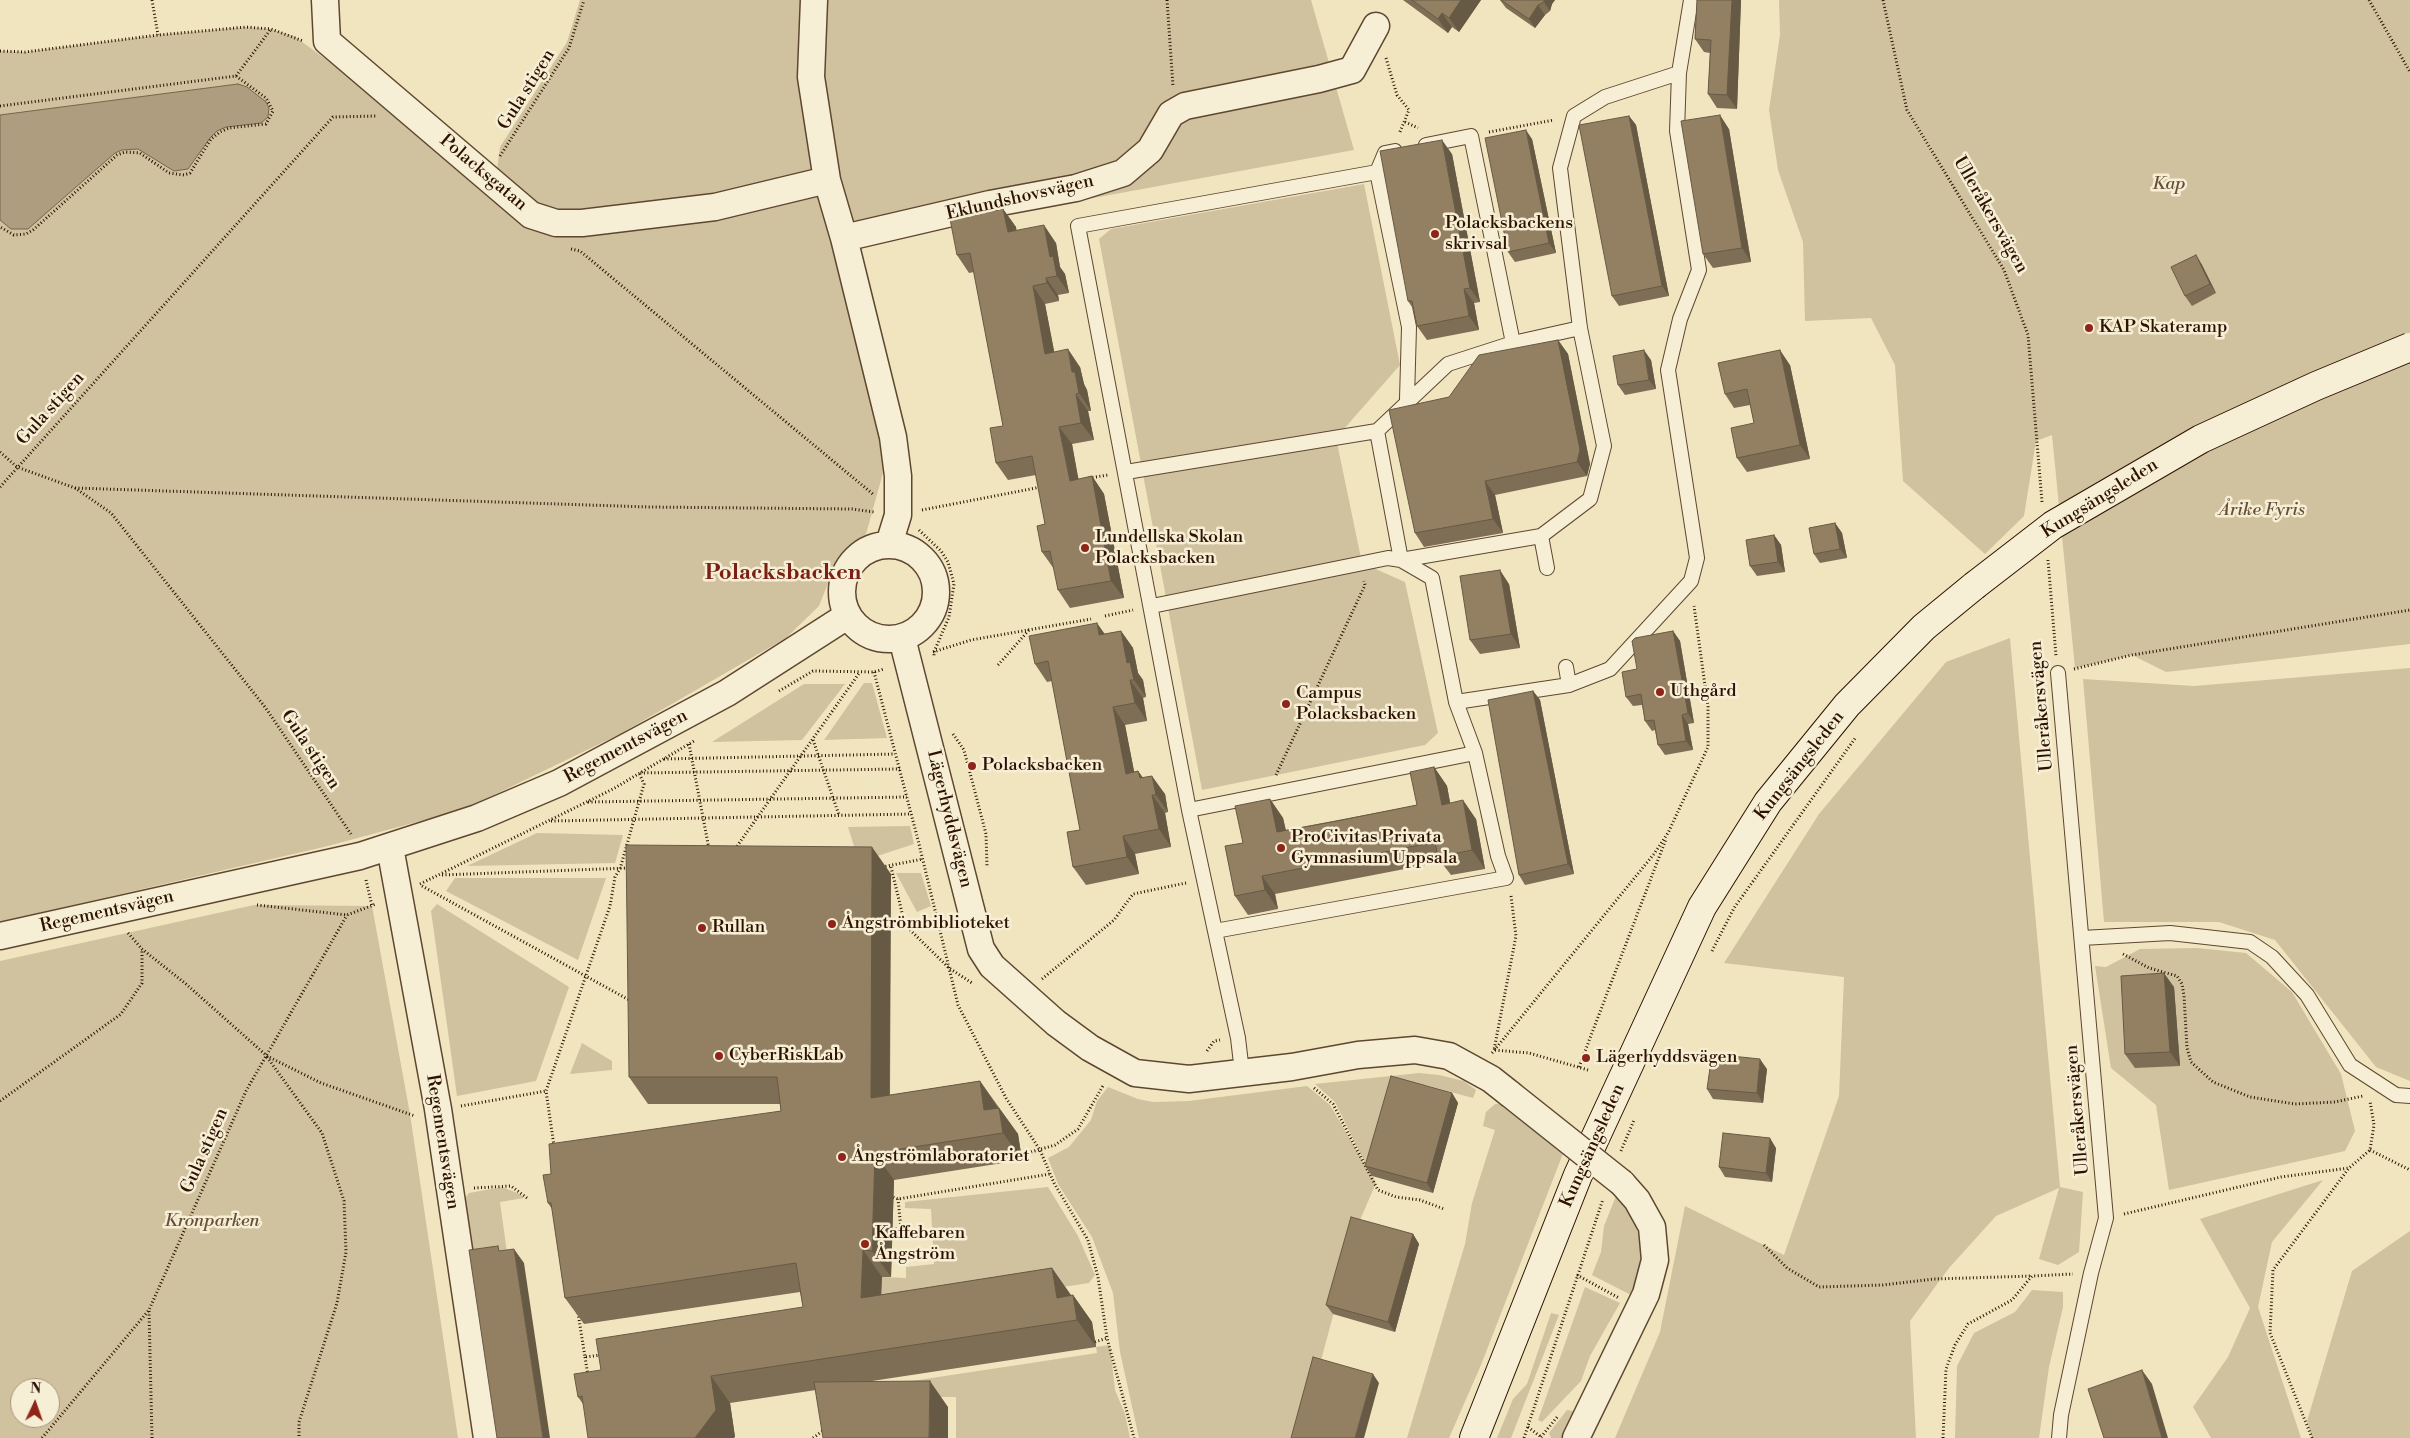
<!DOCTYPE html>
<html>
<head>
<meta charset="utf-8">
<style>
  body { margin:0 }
  #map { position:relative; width:2410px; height:1438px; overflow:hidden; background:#f1e5bf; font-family:"Libre Bodoni",serif }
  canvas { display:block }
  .north { position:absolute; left:10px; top:1378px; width:50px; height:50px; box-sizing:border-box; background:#f6eed5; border:1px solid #a69680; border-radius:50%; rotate:3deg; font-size:14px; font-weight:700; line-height:20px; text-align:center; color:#2d1200 }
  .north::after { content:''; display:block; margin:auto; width:18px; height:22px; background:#8f2418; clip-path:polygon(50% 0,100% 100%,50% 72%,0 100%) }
</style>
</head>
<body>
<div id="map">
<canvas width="2410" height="1438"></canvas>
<div class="north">N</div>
</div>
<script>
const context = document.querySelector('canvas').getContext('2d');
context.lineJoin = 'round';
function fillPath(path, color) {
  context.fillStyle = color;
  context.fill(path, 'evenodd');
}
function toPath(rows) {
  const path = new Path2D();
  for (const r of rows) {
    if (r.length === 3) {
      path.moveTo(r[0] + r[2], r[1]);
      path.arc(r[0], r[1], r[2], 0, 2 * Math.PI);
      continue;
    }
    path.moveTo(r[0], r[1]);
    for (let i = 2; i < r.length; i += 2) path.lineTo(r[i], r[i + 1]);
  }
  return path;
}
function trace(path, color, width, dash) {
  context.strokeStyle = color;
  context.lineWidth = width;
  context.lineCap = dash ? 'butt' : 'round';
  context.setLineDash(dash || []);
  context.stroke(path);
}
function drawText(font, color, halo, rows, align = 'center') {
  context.font = font + ' "Libre Bodoni",serif';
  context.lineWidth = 5;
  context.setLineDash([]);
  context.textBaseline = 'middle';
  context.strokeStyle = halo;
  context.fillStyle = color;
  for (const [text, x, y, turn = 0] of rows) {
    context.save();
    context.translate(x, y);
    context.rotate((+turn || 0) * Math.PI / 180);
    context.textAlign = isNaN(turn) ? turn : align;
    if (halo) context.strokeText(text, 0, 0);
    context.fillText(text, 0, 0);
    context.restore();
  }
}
const green = toPath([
  [580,0,1311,0,1354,150,1012,213,844,238,893,437,866,534,838,558,819,606,786,638,620,734,465,809,328,846,0,922,0,51,25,52,158,35,246,27,271,29,294,36,495,183,500,147,567,42],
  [1779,0,2410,0,2410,644,2166,672,2132,655,2075,668,2052,435,2036,441,2024,516,1985,554,1903,481,1895,365,1871,318,1805,321,1803,242,1778,170,1769,110,1780,35],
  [1364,184,1400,365,1336,438,1362,563,1405,582,1438,733,1425,745,1202,790,1099,239,1111,229],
  [2010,638,2060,1187,2083,1192,2079,1252,2058,1265,2039,1259,2059,1188,1996,1216,1949,1268,1910,1321,1916,1438,1615,1438,1660,1332,1685,1206,1784,1255,1839,1096,1844,977,1724,963,1819,814,1946,662],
  [2410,668,2410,1081,2376,1067,2275,940,2219,922,2104,922,2083,679,2194,686],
  [864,683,872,683,887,738,824,740],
  [804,684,845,684,802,740,712,742],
  [910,826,914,844,859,862,848,827],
  [537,833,623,835,615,863,467,866],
  [896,873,921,873,931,906,917,912],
  [455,878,606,878,578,960,446,891],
  [437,904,569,987,536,1081,457,1096,431,911],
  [254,905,372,906,410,1114,458,1438,0,1438,0,961],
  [20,1388,50,1388,50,1418,20,1418],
  [2197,948,2246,953,2292,992,2341,1074,2355,1131,2345,1151,2169,1190,2156,1105,2111,1068,2095,966,2106,967,2140,949],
  [582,1043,612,1061,612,1070,570,1074],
  [1419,1073,1439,1075,1464,1081,1476,1090,1473,1098,1425,1085,1423,1093,1372,1176,1376,1183,1357,1227,1300,1438,1139,1438,1120,1352,1113,1293,1092,1237,1058,1184,1048,1158,1069,1147,1091,1120,1097,1101,1108,1087,1138,1099,1153,1102,1189,1101,1307,1086,1330,1105,1371,1175,1335,1102,1315,1084],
  [1507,1103,1564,1151,1481,1365,1449,1438,1407,1438,1465,1244,1472,1203,1495,1130,1483,1126,1486,1112,1495,1104],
  [2323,1180,2272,1242,2258,1307,2301,1438,2211,1438,2193,1407,2228,1357,2250,1308,2200,1219],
  [502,1187,520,1194,524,1198,500,1202,508,1260,475,1265,463,1201,469,1193],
  [1048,1187,1078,1236,1095,1275,1089,1283,871,1316,881,1295,882,1277,906,1278,906,1267,934,1264,931,1209,905,1208,905,1202],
  [1616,1196,1631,1213,1642,1244,1641,1273,1633,1296,1592,1275,1601,1252,1604,1226],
  [2410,1231,2410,1438,2312,1438,2307,1421,2352,1271],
  [1585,1287,1620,1303,1590,1356,1581,1381,1542,1422,1538,1420],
  [2032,1290,2063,1292,2063,1307,2049,1367,2039,1438,1955,1438,1957,1366,1974,1333,2015,1312],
  [1551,1313,1559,1315,1511,1438,1497,1438,1513,1399,1527,1384],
  [1110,1345,1115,1390,1125,1414,1130,1438,956,1438,956,1397,891,1397,892,1384,1097,1353,1096,1347],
  [1567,1410,1573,1411,1575,1415,1563,1438,1551,1438,1549,1433]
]);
const water = toPath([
  [238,84,247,87,266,102,269,108,268,117,261,123,226,127,217,131,210,138,188,169,174,171,138,149,122,150,115,153,28,229,11,229,0,220,0,115,238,84]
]);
const path = toPath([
  [152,0,158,35],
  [1167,0,1173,86],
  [1883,0,1907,110,2004,270,2028,335,2042,502],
  [2369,0,2410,72],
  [0,51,25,52,158,35,246,27,271,29,303,41],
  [1386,58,1397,95,1409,110,1399,134],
  [236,76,271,29],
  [0,106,236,76,266,98,273,111,266,124,229,128,220,132,211,139,190,173,184,175,169,173,140,153,125,152,117,155,33,230,26,234,14,235,0,227],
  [1405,122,1418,128],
  [1489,132,1554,120],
  [500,156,569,48,584,0],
  [571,249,580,251,874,495],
  [0,452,17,467,75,488,111,513,265,707,351,834],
  [1089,478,1108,475],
  [0,487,333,117,377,116],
  [75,488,649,507,852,509,874,512],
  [922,510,1041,487],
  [919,530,941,551,948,562,954,584,949,617,934,652,934,657],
  [2048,560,2056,656],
  [1105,616,1133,610],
  [933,652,971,640,1091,619],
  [998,665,1029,630],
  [2074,669,2132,655,2410,610],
  [874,672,918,840,958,1005,1006,1098,1040,1150,1054,1183,1088,1240,1098,1277,1107,1338,1134,1438],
  [779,691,813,671,874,672,884,669],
  [953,734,964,750,986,834,987,866],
  [813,740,839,815],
  [689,744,709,849],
  [664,759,895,754],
  [1276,775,1365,585,1364,581],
  [588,802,907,797],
  [551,821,911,814],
  [735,849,860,672],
  [882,867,923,859],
  [891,867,905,925,949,968,972,983],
  [442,875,628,868],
  [366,880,372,906],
  [420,884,613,789,694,741],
  [422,886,631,1001],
  [1511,896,1516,936,1494,1050,1529,1053,1588,1070],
  [257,905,347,915,376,904],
  [128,933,142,949,186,984,267,1056,321,1083,415,1116],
  [1712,951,1734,908,1856,737],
  [2123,954,2149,968,2177,976,2182,984,2184,996,2187,1048,2191,1062,2213,1082,2250,1097,2295,1104,2335,1102,2363,1096],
  [1042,979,1114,920,1133,894,1186,883],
  [1207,1051,1214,1041,1220,1040],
  [1492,1053,1654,854,1668,833,1708,747,1708,707,1694,606],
  [267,1057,322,1133,344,1201,346,1252,337,1303,299,1422,299,1438],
  [1579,1067,1666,839],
  [1314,1088,1333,1104,1378,1190,1396,1197,1420,1200,1444,1209],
  [0,1101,121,1014,142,983,142,949],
  [461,1106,546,1091],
  [554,1146,546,1091,610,906,615,877,620,869,644,784,639,773,900,769],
  [2370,1150,2410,1170],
  [1621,1151,1634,1120],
  [1021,1155,1055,1145,1078,1129,1104,1084],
  [474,1188,511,1186,527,1198],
  [890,1196,898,1199,1050,1174],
  [2124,1214,2281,1177,2349,1168],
  [892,1229,901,1229,898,1199],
  [1764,1245,1787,1268,1819,1287,1883,1285,1934,1279,2032,1276],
  [1577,1275,1619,1298],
  [149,1311,152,1438],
  [578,1313,585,1357,601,1355],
  [1095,1342,1107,1338],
  [585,1357,588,1376],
  [1528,1427,1541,1437],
  [1541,1437,1558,1416],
  [42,1438,149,1310,246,1091,347,915],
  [813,1438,824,1430],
  [1524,1438,1603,1199],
  [1943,1438,1946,1369,1955,1345,1968,1324,2012,1300,2032,1276,2073,1274],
  [2312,1438,2270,1333,2273,1270,2349,1168,2370,1150,2374,1125,2370,1101]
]);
const lane = toPath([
  [1426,145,1471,136,1513,343],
  [1395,151,1385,153,1377,172,1409,327,1407,399],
  [1126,472,1377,431],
  [1541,536,1547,568],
  [1152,606,1388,558,1401,560,1541,536,1590,499,1604,446,1580,328,1560,168,1574,116,1605,97,1679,73],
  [1566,667,1569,685,1610,669,1691,581,1697,558,1668,370,1680,319,1699,270,1677,131,1679,73,1691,0],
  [2058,673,2106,1218,2091,1273,2061,1415,2059,1438],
  [1456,702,1569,685],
  [1189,810,1475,753,1456,702,1432,578,1401,560,1377,431,1448,364,1513,343,1580,328],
  [1215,931,1506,878,1498,856,1475,753],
  [2082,938,2170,933,2250,942,2272,957,2307,995,2350,1065,2396,1095,2410,1096],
  [1242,1072,1238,1038,1189,810,1078,226,1377,172]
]);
const street = toPath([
  [325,0,327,41,531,215,556,223,582,223,715,207,827,180],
  [814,0,811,77,827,180,844,238,893,437,898,476,898,515,889,544],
  [844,238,990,204,1076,188,1123,173,1150,150,1171,114,1185,106,1319,79,1352,70,1376,26],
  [889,592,47],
  [902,638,981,949,992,966,1056,1023,1090,1048,1135,1073,1189,1079,1292,1067,1358,1055,1415,1050,1449,1056,1491,1079,1510,1094],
  [390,847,438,1109,487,1438],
  [0,936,360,856,477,818,559,783,727,693,847,616],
  [1576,1438,1646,1294,1655,1260,1652,1227,1637,1200,1622,1183]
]);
const secondary = toPath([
  [1474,1438,1578,1175,1702,907,1768,802,1847,705,1924,627,1974,586]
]);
const streetBridge = toPath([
  [1510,1094,1622,1183]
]);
const secondaryBridge = toPath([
  [1974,586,2053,525,2201,439,2316,386,2410,347]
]);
const wall = toPath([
  [1403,0,1481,0,1459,32,1452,27,1448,33],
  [1500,0,1555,0,1552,4,1550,11,1545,15,1535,28,1506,8],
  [1697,0,1741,0,1737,109,1717,108,1708,94,1710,53,1704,52,1695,39],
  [1629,116,1636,125,1669,296,1619,306,1612,296],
  [1729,129,1751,262,1713,268,1703,254],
  [1532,139,1556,253,1515,262,1508,252],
  [1452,154,1480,302,1474,303,1479,330,1427,340,1417,326,1414,310,1408,301],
  [1003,209,1016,227,1016,230,1056,243,1060,267,1065,274,1069,293,1058,295,1059,301,1045,304,1054,352,1080,367,1084,384,1087,390,1091,411,1088,411,1094,440,1072,444,1078,479,1092,476,1104,494,1124,598,1070,608,1058,590,1054,569,1042,552,1045,524,1036,475,1008,480,996,463,1003,426,974,272,969,273,957,255],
  [2196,255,2202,265,2216,293,2192,306,2185,296],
  [1558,340,1568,354,1590,464,1587,476,1495,495,1503,533,1424,547,1415,533,1449,397],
  [1651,360,1656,389,1625,395,1618,385],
  [1790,365,1810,459,1747,472,1737,458,1754,423,1750,405,1734,408,1725,394],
  [1835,523,1842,533,1847,558,1820,563,1814,554],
  [1774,535,1781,545,1785,572,1757,576,1750,566],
  [1509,584,1520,648,1480,654,1470,640],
  [1121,631,1133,648,1138,673,1143,680,1146,697,1143,698,1147,721,1125,725,1134,772,1138,771,1143,778,1165,794,1168,812,1165,813,1171,847,1135,854,1139,874,1086,885,1073,867,1080,830,1052,681,1047,682,1035,664,1105,634],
  [1673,631,1680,641,1694,723,1688,724,1693,750,1665,755,1658,745,1655,730,1652,731,1645,721,1642,705,1633,706,1626,697,1637,669],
  [1533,691,1540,700,1574,874,1525,885,1519,875],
  [1434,767,1447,786,1450,803,1476,819,1485,869,1451,875,1441,862,1275,894,1278,909,1248,915,1235,896,1243,843,1270,799,1283,818,1286,830,1417,805],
  [891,874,890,1095,980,1081,1018,1134,1022,1160,894,1180,891,1277,882,1277,881,1295,1052,1268,1071,1296,1073,1295,1092,1322,1096,1347,872,1381,948,1407,816,1390,730,1403,735,1437,583,1404,578,1397,601,1370,803,1307,800,1292,584,1324,565,1298,552,1209,548,1203,551,1174,781,1111,780,1104,648,1104,629,1077],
  [2174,987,2180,1066,2135,1068,2125,1054],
  [1767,1069,1763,1103,1713,1099,1707,1089],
  [1452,1093,1458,1103,1433,1193,1372,1176,1365,1166],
  [1776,1148,1772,1182,1725,1177,1719,1167],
  [1413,1234,1419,1244,1395,1332,1333,1314,1326,1305]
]);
const shadedWall = toPath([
  [1461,0,1481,0,1459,32,1449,18],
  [1544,0,1555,0,1552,4,1550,11,1544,2],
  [1732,0,1741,0,1737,109,1727,95],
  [1538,5,1545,15,1535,28,1529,19],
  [1442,13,1452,27,1448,33,1438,19],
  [1720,115,1729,129,1751,262,1742,248],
  [1629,116,1636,125,1669,296,1662,286],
  [1526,130,1532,139,1556,253,1549,243],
  [1442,140,1452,154,1480,302,1470,288],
  [1003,209,1016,227,1020,249,1008,232],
  [1044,225,1056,243,1060,267,1065,274,1069,293,1057,276,1050,257],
  [2196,255,2202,265,2216,293,2210,284],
  [1046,278,1058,295,1059,301,1047,283],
  [1033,286,1045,304,1058,371,1045,354],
  [1464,289,1474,303,1479,330,1469,316],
  [1558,340,1568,354,1590,464,1587,476,1577,462],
  [1068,349,1080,367,1084,384,1087,390,1091,411,1079,393,1072,372],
  [1644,350,1651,360,1656,389,1649,380],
  [1780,350,1790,365,1810,459,1800,445],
  [1076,394,1088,411,1094,440,1081,423],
  [1059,427,1072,444,1082,498,1070,481],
  [1092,476,1104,494,1124,598,1111,581],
  [1485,481,1495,495,1503,533,1493,519],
  [1835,523,1842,533,1847,558,1840,549],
  [1774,535,1781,545,1785,572,1778,562],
  [1500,570,1509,584,1520,648,1511,634],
  [1097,623,1109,640,1099,635],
  [1121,631,1133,648,1138,673,1143,680,1146,697,1134,680,1127,663],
  [1673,631,1680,641,1694,723,1688,713],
  [1130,680,1143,698,1147,721,1135,703],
  [1533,691,1540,700,1574,874,1568,864],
  [1113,707,1125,725,1138,791,1126,774],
  [1682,715,1688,724,1693,750,1686,741],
  [1434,767,1447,786,1454,823,1442,805],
  [1138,771,1151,789,1140,778],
  [1152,776,1165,794,1168,812,1156,795],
  [1152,795,1165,813,1171,847,1159,829],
  [1270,799,1283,818,1290,851,1277,832],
  [1463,800,1476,819,1485,869,1472,850],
  [1123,836,1135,854,1139,874,1127,857],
  [872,847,891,874,889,1125,871,1098],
  [1262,876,1275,894,1278,909,1265,890],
  [2164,973,2174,987,2180,1066,2170,1052],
  [1760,1059,1767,1069,1763,1103,1757,1093],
  [980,1081,998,1108,984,1110],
  [1452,1093,1458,1103,1433,1193,1427,1183],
  [999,1108,1018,1134,1022,1160,1003,1133],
  [1770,1138,1776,1148,1772,1182,1766,1173],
  [875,1153,894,1180,891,1277,872,1251],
  [1413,1234,1419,1244,1395,1332,1388,1322],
  [514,1249,524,1263,550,1438,543,1438],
  [863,1250,882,1277,880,1324,861,1298],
  [1052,1268,1071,1295,1075,1320,1057,1298],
  [1073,1295,1092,1322,1096,1347,1077,1320],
  [2142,1370,2152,1384,2168,1438,2162,1438],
  [1373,1374,1379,1383,1364,1438,1355,1438],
  [711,1376,730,1403,735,1437,734,1438,695,1438],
  [930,1381,948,1407,948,1438,929,1438]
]);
const building = toPath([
  [1412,0,1461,0,1449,18,1442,13,1438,19,1412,0],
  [1501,0,1544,0,1544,2,1538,5,1529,19,1501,0],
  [1697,0,1732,0,1727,95,1708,94,1711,40,1695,39,1697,0],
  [1720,115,1742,248,1703,254,1681,121,1720,115],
  [1629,116,1662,286,1612,296,1579,125,1629,116],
  [1526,130,1549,243,1508,252,1485,138,1526,130],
  [1442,140,1470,288,1464,289,1469,316,1417,326,1412,301,1408,301,1380,151,1442,140],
  [1003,209,1008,232,1044,225,1050,257,1053,256,1057,276,1046,278,1047,283,1033,286,1045,354,1068,349,1072,372,1075,372,1079,393,1076,394,1081,423,1059,427,1070,481,1092,476,1111,581,1058,590,1050,551,1042,552,1037,526,1045,524,1032,456,996,463,990,428,1003,426,970,253,957,255,950,219,1003,209],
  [2196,255,2210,284,2185,296,2171,267,2196,255],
  [1558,340,1580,450,1577,462,1485,481,1493,519,1415,533,1389,410,1449,397,1479,355,1558,340],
  [1644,350,1649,380,1618,385,1613,356,1644,350],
  [1780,350,1800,445,1737,458,1731,428,1754,423,1747,389,1725,394,1718,363,1780,350],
  [1835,523,1840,549,1814,554,1809,528,1835,523],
  [1774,535,1778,562,1750,566,1746,540,1774,535],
  [1500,570,1511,634,1470,640,1460,576,1500,570],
  [1097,623,1099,635,1121,631,1127,663,1130,662,1134,680,1130,680,1135,703,1113,707,1126,774,1138,771,1140,778,1152,776,1156,795,1152,795,1159,829,1123,836,1127,857,1073,867,1067,832,1080,830,1048,661,1035,664,1029,636,1097,623],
  [1673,631,1688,713,1682,715,1686,741,1658,745,1654,720,1645,721,1641,694,1626,697,1622,672,1637,669,1632,641,1635,638,1673,631],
  [1533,691,1568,864,1519,875,1488,700,1533,691],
  [1434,767,1442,805,1463,800,1472,850,1438,857,1435,842,1262,876,1265,890,1235,896,1225,846,1243,843,1235,806,1270,799,1277,832,1337,821,1417,805,1410,772,1434,767],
  [626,845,872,847,871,1098,980,1081,984,1110,999,1108,1003,1133,875,1153,872,1251,863,1250,861,1298,1052,1268,1057,1298,1073,1295,1077,1320,711,1376,716,1410,695,1438,588,1438,582,1396,578,1397,574,1374,601,1370,596,1339,803,1307,796,1263,565,1298,551,1203,548,1203,543,1175,551,1174,549,1144,781,1111,777,1077,629,1077,626,845],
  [2164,973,2170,1052,2125,1054,2121,976,2164,973],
  [1712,1054,1760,1059,1757,1093,1707,1089,1712,1054],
  [1391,1076,1452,1093,1427,1183,1365,1166,1391,1076],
  [1723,1133,1770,1138,1766,1173,1719,1167,1723,1133],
  [1351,1217,1413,1234,1388,1322,1326,1305,1351,1217],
  [498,1246,499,1251,514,1249,543,1438,497,1438,469,1250,498,1246],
  [1313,1357,1373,1374,1355,1438,1291,1438,1313,1357],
  [2142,1370,2162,1438,2104,1438,2088,1389,2142,1370],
  [930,1381,929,1438,823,1438,814,1382,930,1381]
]);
const markers = [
  [1435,234,5,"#8f2418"],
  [2089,328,5,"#8f2418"],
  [1085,548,5,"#8f2418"],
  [1660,692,5,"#8f2418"],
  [1286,704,5,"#8f2418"],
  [972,766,5,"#8f2418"],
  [1281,848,5,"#8f2418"],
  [832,924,5,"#8f2418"],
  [702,928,5,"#8f2418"],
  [719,1056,5,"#8f2418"],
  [1586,1058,5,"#8f2418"],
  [842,1157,5,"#8f2418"],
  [865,1244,5,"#8f2418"]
];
const streetNames = [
  ["Gula stigen",527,90,-58],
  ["Polacksgatan",483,173,40],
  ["Eklundshovsvägen",1020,198,-13],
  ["Ulleråkersvägen",1990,215,60],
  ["Gula stigen",51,409,-48],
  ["Kungsängsleden",2100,499,-32],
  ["Ulleråkersvägen",2042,706,-95],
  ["Regementsvägen",626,747,-28],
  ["Gula stigen",310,750,56],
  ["Kungsängsleden",1800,766,-52],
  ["Lägerhyddsvägen",949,819,76],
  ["Regementsvägen",107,912,-13],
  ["Ulleråkersvägen",2078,1110,-95],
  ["Regementsvägen",442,1142,81],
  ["Kungsängsleden",1593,1146,-66],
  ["Gula stigen",205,1151,-66]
];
const parkNames = [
  ["Kap",2169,185],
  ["Årike Fyris",2262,511],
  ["Kronparken",212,1222]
];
const poiNames = [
  ["Polacksbackens",1445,224],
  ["skrivsal",1445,245],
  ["KAP Skateramp",2099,328],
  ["Lundellska Skolan",1095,538],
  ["Polacksbacken",1095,559],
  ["Uthgård",1670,692],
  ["Campus",1296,694],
  ["Polacksbacken",1296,715],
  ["Polacksbacken",982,766],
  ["ProCivitas Privata",1291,838],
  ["Gymnasium Uppsala",1291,859],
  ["Ångströmbiblioteket",842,924],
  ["Rullan",712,928],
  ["CyberRiskLab",729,1056],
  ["Lägerhyddsvägen",1596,1058],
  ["Ångströmlaboratoriet",852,1157],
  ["Kaffebaren",875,1234],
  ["Ångström",875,1255]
];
const districtNames = [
  ["Polacksbacken",783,574]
];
fillPath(green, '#d0c19f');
fillPath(water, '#ae9d7e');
trace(water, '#7a654c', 1);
trace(lane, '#5e4730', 16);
trace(street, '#5e4730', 29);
trace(secondary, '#2d1200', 30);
trace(path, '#2d1200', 3, [1, 2.5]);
trace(lane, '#f6eed5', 14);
trace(street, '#f6eed5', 26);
trace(secondary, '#f6eed5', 28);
trace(streetBridge, '#5e4730', 29, []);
trace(secondaryBridge, '#2d1200', 30, []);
trace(streetBridge, '#f6eed5', 26);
trace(secondaryBridge, '#f6eed5', 28);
fillPath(wall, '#7e6e55');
fillPath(shadedWall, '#675a45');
fillPath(building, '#938063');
trace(building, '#675a45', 1);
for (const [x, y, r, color] of markers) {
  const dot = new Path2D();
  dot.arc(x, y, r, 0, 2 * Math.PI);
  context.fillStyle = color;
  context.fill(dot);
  trace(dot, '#f6eed5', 2);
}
drawText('18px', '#2d1200', '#f6eed5', streetNames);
drawText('italic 18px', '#664f38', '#f6eed5', parkNames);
drawText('18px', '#2d1200', '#f6eed5', poiNames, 'left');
drawText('bold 22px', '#7a1f14', '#f6eed5', districtNames);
</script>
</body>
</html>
